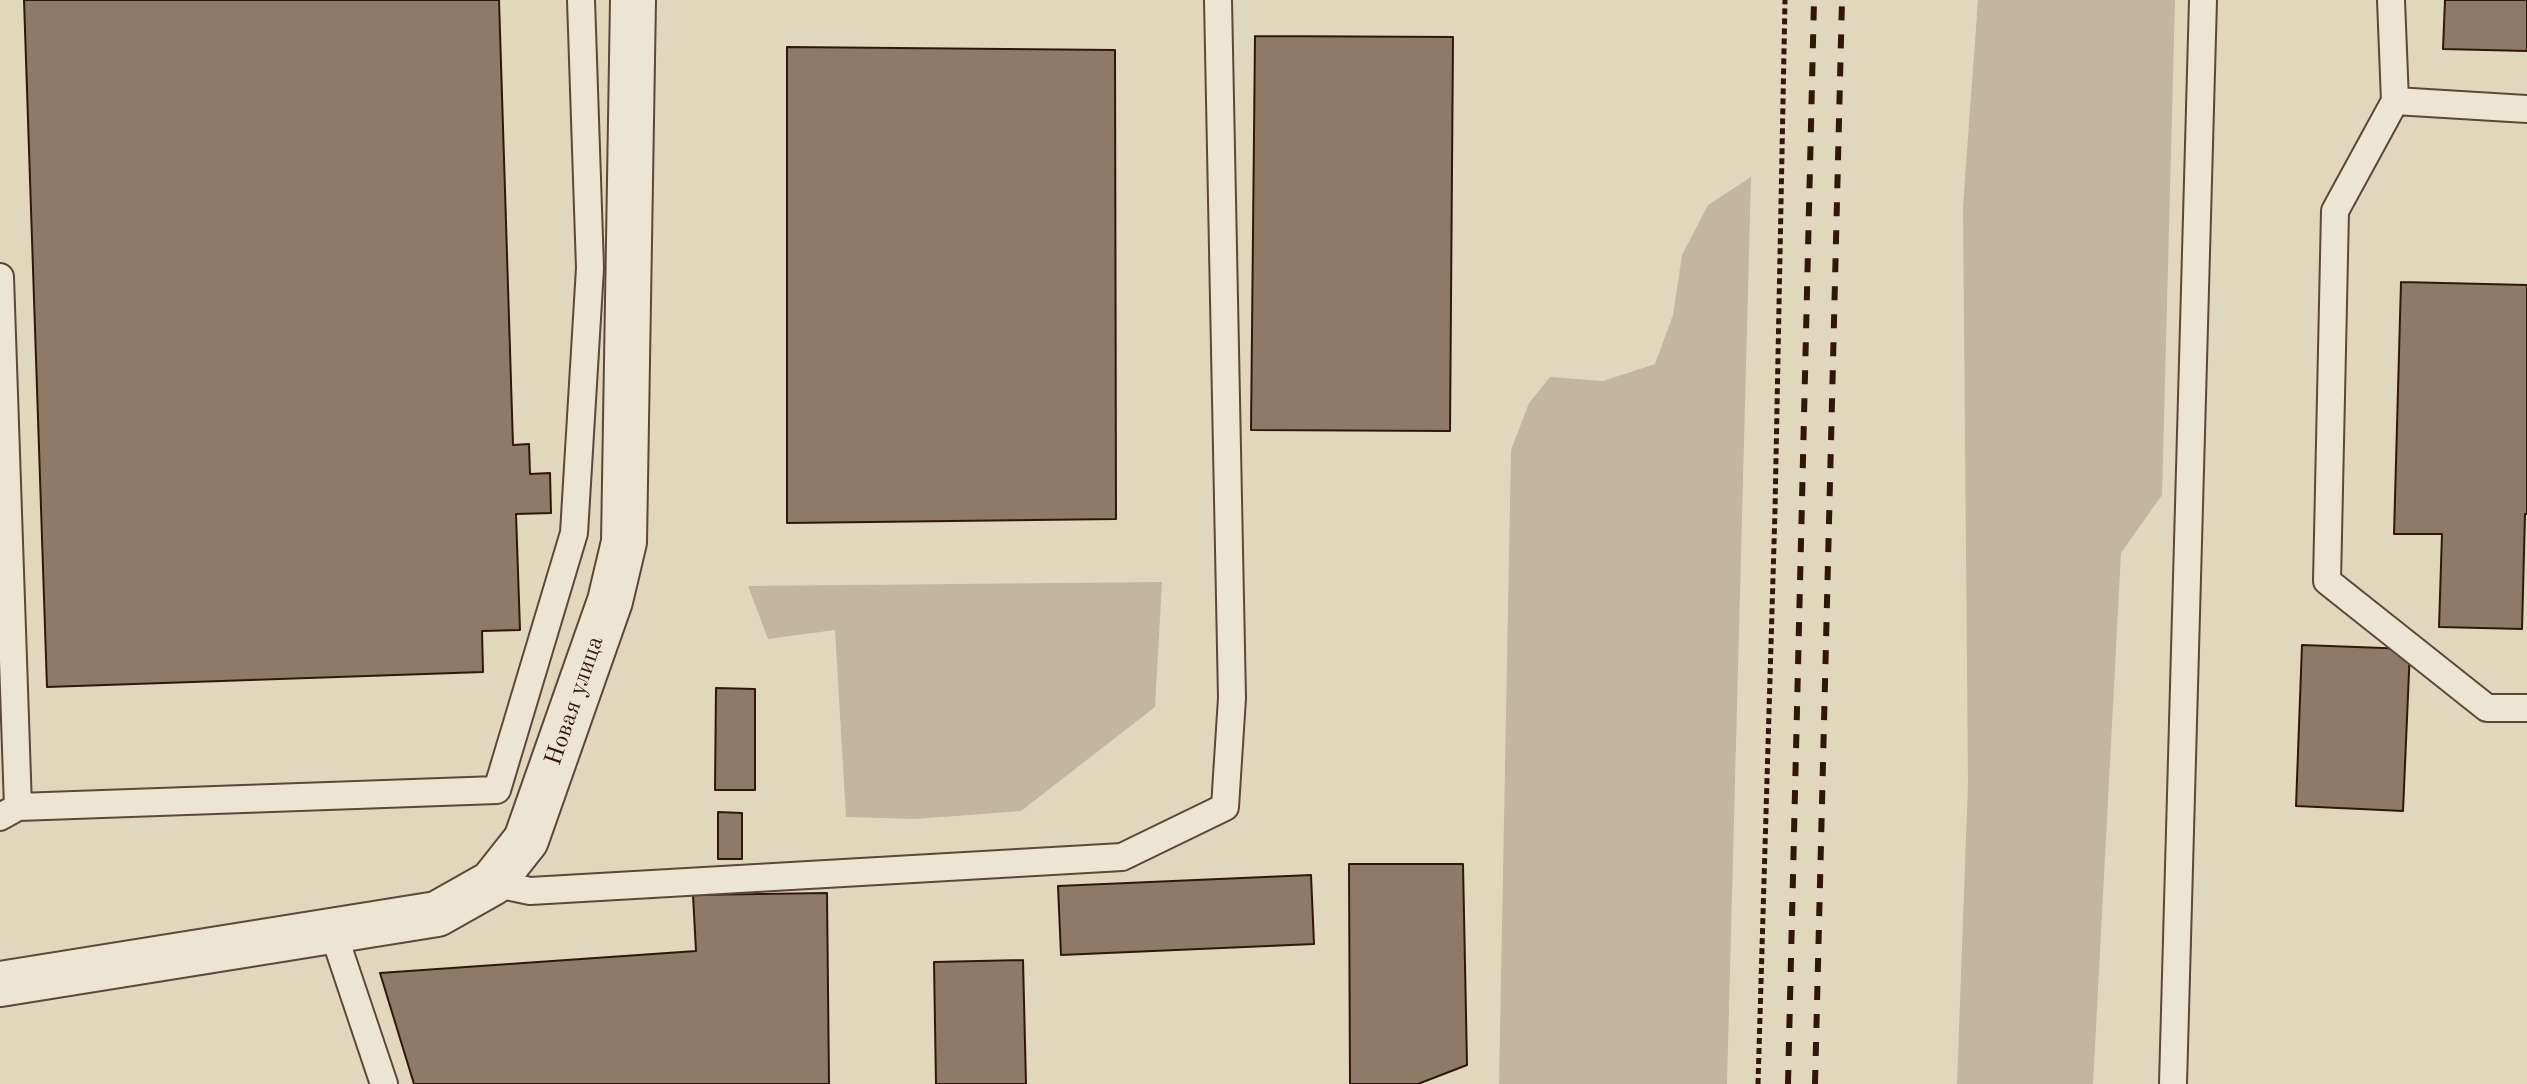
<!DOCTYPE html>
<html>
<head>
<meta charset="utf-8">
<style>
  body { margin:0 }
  canvas { display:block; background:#e1d7bd }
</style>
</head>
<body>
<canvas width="2527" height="1084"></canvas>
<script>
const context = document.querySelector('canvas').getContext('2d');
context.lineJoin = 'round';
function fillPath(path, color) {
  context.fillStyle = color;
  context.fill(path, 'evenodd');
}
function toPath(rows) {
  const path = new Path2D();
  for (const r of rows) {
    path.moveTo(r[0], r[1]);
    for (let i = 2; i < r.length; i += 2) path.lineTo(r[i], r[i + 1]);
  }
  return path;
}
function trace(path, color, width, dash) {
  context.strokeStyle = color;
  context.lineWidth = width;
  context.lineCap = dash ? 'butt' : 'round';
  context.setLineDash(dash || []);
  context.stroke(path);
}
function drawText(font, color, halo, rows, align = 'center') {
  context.font = font + ' "Old Standard TT",serif';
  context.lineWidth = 7;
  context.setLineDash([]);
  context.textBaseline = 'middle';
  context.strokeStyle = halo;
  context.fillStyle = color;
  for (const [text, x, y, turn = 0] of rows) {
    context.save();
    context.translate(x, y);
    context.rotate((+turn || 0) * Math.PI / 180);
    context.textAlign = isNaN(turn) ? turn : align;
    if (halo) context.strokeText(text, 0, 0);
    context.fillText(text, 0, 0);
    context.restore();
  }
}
const green = toPath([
  [1978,0,2175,0,2162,495,2121,553,2093,1084,1957,1084,1968,783,1963,206],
  [1751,177,1727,1084,1499,1084,1511,450,1529,403,1550,377,1603,381,1655,364,1673,315,1682,255,1708,205],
  [1162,582,1155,707,1021,811,916,819,846,817,835,630,768,639,748,586]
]);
const building = toPath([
  [24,0,499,0,513,445,529,444,530,474,550,473,551,513,516,514,520,630,482,631,483,672,47,687,24,0],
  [2445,0,2527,0,2527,51,2443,49,2445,0],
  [1255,36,1453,37,1450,431,1251,430,1255,36],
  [787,47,1115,50,1116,519,787,523,787,47],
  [2401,282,2527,285,2527,514,2525,514,2522,629,2439,627,2442,534,2394,534,2401,282],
  [2302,645,2410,649,2403,811,2296,806,2302,645],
  [716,688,755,689,755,790,715,790,716,688],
  [718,812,742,813,742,859,718,859,718,812],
  [1349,864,1463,864,1467,1065,1418,1084,1350,1084,1349,864],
  [1311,875,1314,944,1061,955,1058,886,1311,875],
  [827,893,829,1084,414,1084,380,973,696,951,693,895,827,893],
  [1023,960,1026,1084,936,1084,934,962,1023,960]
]);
const path = toPath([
  [1758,1084,1775,510,1785,0]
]);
const lane = toPath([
  [2391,0,2395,101],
  [2527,109,2395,101,2335,211,2327,581,2487,708,2527,708],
  [0,277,18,807,0,817],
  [18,807,497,790,574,533,590,268,581,0],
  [492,883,530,891,1122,857,1225,807,1232,698,1218,0],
  [333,932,384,1084],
  [2173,1084,2203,0]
]);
const street = toPath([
  [0,984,437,914,492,883,526,840,610,601,624,542,633,0]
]);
const rail = toPath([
  [1788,1084,1814,0],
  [1815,1084,1842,0]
]);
const streetNames = [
  ["Новая улица",575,701,-71]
];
fillPath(green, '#c3b69f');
fillPath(building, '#8d7b68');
trace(building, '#31170b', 2);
trace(lane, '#5d4738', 30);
trace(street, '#5d4738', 48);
trace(path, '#31170b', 5, [6, 4]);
trace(lane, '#ece5d4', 26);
trace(street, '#ece5d4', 44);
trace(rail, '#31170b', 6, [14, 14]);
drawText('24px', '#31170b', '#ece5d4', streetNames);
</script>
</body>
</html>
